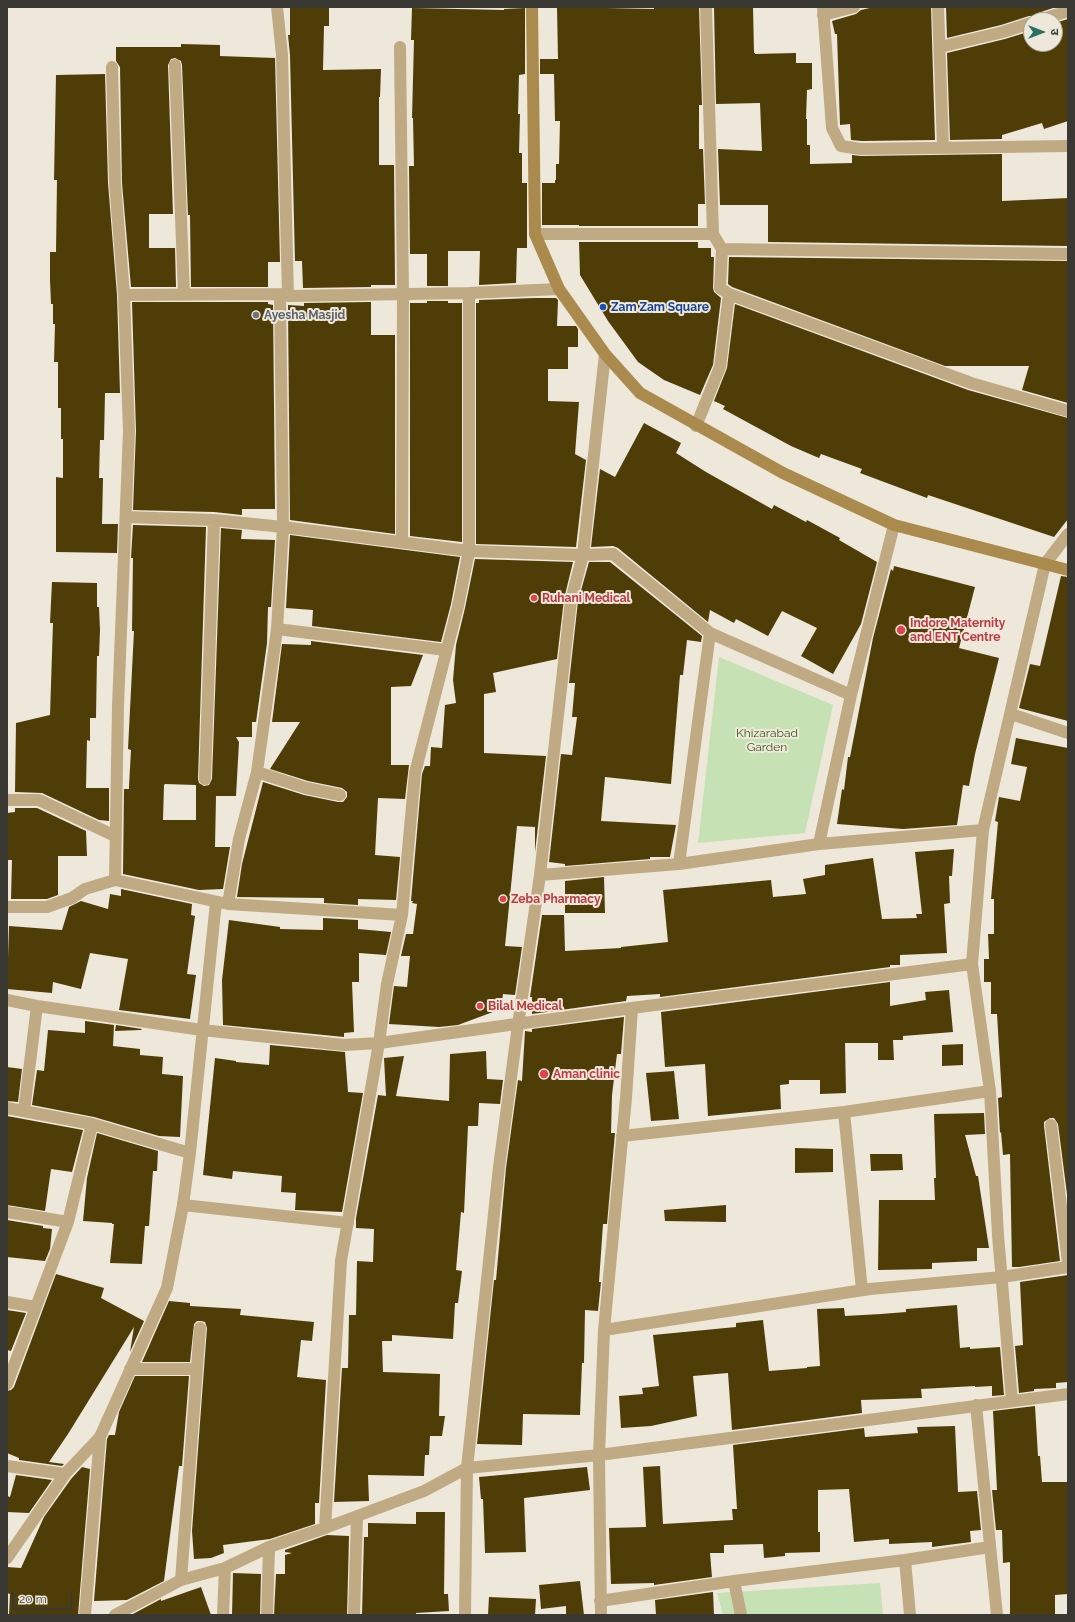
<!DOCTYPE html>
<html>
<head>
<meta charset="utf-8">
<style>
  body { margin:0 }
  #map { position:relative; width:1075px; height:1622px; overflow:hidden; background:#eee8da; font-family:Raleway,"Noto Sans Devanagari",sans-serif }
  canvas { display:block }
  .frame { position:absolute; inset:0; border:8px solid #3a3832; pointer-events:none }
  .north { position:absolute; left:1023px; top:12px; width:40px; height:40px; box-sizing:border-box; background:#eee8da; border:1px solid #a6a297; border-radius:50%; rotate:90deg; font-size:11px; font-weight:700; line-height:16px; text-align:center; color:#3a3832 }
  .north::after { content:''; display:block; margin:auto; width:14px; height:18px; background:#2b7064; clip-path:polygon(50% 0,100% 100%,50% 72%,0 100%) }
  .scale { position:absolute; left:12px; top:1592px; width:60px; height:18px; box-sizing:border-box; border:2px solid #3a3832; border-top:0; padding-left:5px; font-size:12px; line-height:14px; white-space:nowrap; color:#3a3832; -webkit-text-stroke:3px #eee8da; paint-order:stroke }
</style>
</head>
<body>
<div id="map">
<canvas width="1075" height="1622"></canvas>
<div class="frame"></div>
<div class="north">उ</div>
<div class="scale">20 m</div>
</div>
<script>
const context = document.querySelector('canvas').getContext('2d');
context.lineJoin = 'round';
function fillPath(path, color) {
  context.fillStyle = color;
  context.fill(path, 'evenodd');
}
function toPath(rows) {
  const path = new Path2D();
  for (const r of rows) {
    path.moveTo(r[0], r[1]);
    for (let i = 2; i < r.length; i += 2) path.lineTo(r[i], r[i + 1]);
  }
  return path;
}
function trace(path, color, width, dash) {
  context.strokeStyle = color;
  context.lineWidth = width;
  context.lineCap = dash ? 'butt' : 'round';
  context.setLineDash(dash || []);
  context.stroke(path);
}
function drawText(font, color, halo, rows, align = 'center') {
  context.font = font + ' Raleway,sans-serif';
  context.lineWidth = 4;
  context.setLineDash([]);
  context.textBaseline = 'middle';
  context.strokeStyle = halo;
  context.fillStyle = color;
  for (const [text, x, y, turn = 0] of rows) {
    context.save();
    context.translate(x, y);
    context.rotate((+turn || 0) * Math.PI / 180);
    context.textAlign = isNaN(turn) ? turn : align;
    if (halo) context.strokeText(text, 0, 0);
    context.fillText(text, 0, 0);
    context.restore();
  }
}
const green = toPath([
  [719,657,833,705,805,833,698,843],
  [880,1583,883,1615,723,1615,717,1593]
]);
const building = toPath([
  [290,7,329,7,329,26,324,26,323,70,381,69,380,97,379,97,379,165,394,165,395,285,371,285,371,287,303,288,302,261,295,261,290,55,288,35,290,35],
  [557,7,654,9,654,7,699,7,702,105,699,105,699,149,703,149,705,204,698,204,698,226,579,226,579,225,542,225,542,183,555,183,555,180,556,180,556,164,559,164,560,121,555,121,554,74,540,74,540,59,558,59],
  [714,7,753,7,754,53,755,53,755,54,796,53,796,63,812,63,812,89,807,90,806,119,807,119,807,145,810,145,810,164,852,163,852,155,861,156,1002,154,1002,201,1068,198,1068,246,768,242,768,205,720,205,718,149,762,151,760,103,716,104],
  [874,7,931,7,935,140,862,141,851,140,850,124,840,125,837,34,835,34,832,21,856,14,861,10],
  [946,7,1056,7,1038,13,1034,16,1029,16,1001,25,947,38],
  [412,8,504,10,504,9,525,8,525,74,519,75,518,114,520,114,519,153,522,153,522,183,527,183,527,248,517,248,516,283,479,285,480,251,448,251,448,286,427,286,427,254,410,254,409,166,414,166,413,118,412,118,414,40,411,40],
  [1068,19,1068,121,1044,129,1042,123,1002,135,1002,139,950,140,947,53,1005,39,1031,31,1031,44,1055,44,1055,23],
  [181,44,220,45,220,56,275,58,280,262,268,262,268,287,191,287,190,215,188,215,182,65,181,61,175,58,171,59,168,65,173,214,149,214,149,248,175,248,176,287,131,287,122,183,120,67,116,61,116,47,181,47],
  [105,74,108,183,117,295,120,393,105,393,104,440,100,440,99,478,103,478,102,524,118,524,117,553,56,552,56,477,63,478,63,439,61,439,61,408,58,408,58,362,54,362,55,324,53,324,53,304,51,304,50,280,50,252,56,252,57,180,54,180,56,75],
  [579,242,698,242,698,248,711,248,711,257,714,257,713,288,714,292,721,298,713,365,700,395,664,380,638,362,608,321,580,275],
  [729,257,1068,261,1068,403,1022,390,1029,366,945,366,732,287,728,284],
  [534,298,556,298,558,300,557,326,576,326,578,329,578,347,568,347,568,369,548,369,548,401,579,402,575,454,586,460,576,547,476,544,476,303,479,303,479,300],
  [427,301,448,301,448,303,462,303,462,542,410,536,410,303,427,303],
  [132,302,268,302,268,304,273,305,275,509,242,509,242,515,214,512,133,510,136,431],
  [371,302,371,335,395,335,395,534,290,520,288,305,304,306,304,303],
  [735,304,968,390,1068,418,1068,519,1054,537,928,495,927,498,860,473,862,469,821,454,819,458,791,446,723,409,725,406,714,401,727,368],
  [644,423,681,443,676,453,706,472,772,509,774,505,806,522,807,520,840,538,839,540,877,562,861,624,833,674,801,656,817,628,782,611,768,636,736,619,734,623,710,610,708,622,618,548,613,546,591,547,600,469,615,477],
  [133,525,206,527,198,779,199,783,204,786,209,785,212,779,221,528,242,530,241,539,275,540,271,607,268,607,267,643,256,722,252,722,252,737,236,737,239,742,236,796,216,796,215,847,230,847,223,889,199,890,123,874,124,789,129,789,129,786,131,750,128,749,134,631,132,631,133,558,131,558],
  [165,784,196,785,196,820,163,820,164,785],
  [290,535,460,557,451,604,441,642,312,626,313,610,286,608],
  [475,559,573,562,564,599,557,659,493,673,496,692,484,694,484,753,546,756,535,852,535,827,517,826,505,946,522,947,515,995,503,994,501,1009,458,1025,439,1027,389,1024,394,986,407,987,410,956,401,956,406,934,413,934,417,904,412,903,413,901,411,901,422,774,425,766,430,766,431,747,442,748,445,705,456,703,453,680,456,645,465,608],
  [589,562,610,562,702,636,701,642,687,640,683,675,680,675,671,784,605,777,601,821,676,825,670,857,650,857,650,859,565,866,565,864,549,862,561,754,572,755,577,717,572,717,575,683,569,683,578,601],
  [894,566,975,587,959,648,999,658,975,754,969,786,963,785,957,825,903,829,837,824,842,789,844,790,848,757,850,757,873,638,891,569,893,571],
  [1061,576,1068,577,1068,721,1019,708,1030,664,1040,666],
  [52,582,97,583,97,607,99,607,100,630,99,656,97,656,96,718,90,718,90,741,87,740,86,788,109,788,109,821,99,820,42,793,15,792,16,723,50,715,53,623,50,623],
  [311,641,423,655,411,686,391,687,391,765,409,765,405,799,378,798,375,855,400,857,396,900,358,899,358,905,324,903,324,898,237,897,242,864,263,782,304,795,338,802,343,802,347,797,347,792,342,788,308,781,270,769,300,722,272,722,282,644,311,645],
  [1016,738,1068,748,1068,1202,1058,1124,1054,1118,1050,1118,1044,1122,1044,1126,1060,1261,1019,1267,1012,1267,1010,1154,1003,1155,1001,1132,1000,1133,998,1098,1002,1097,997,1014,991,1014,991,982,984,982,984,959,989,959,988,934,994,934,994,899,991,899,998,822,995,821,999,797,1020,801,1027,767,1011,764],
  [15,808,37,808,86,831,87,856,58,856,58,895,47,899,11,899,12,860,7,860,7,813,15,812],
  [954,849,952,876,949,876,950,903,944,904,947,953,900,955,900,965,890,965,890,967,660,997,660,994,627,996,626,1001,532,1014,532,997,530,997,542,915,564,915,565,951,621,948,621,947,668,942,663,890,771,880,773,897,806,894,803,879,825,875,825,865,873,858,882,919,917,918,916,914,922,914,915,852],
  [604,877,605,913,565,913,565,881],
  [121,889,192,904,191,915,195,916,187,974,196,975,190,1019,119,1010,128,959,90,953,81,989,53,982,52,993,7,989,9,926,62,930,69,907,81,901,108,909,110,894,121,896],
  [323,918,358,920,358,929,391,932,386,955,359,953,359,982,352,982,354,1032,344,1033,344,1037,223,1025,222,980,229,920,280,927,280,929,323,930],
  [890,982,890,1006,926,1000,925,992,949,990,953,1032,903,1036,903,1040,893,1040,894,1060,878,1060,878,1043,845,1043,846,1093,820,1094,820,1080,789,1080,789,1084,780,1085,781,1109,708,1116,705,1064,665,1067,661,1012],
  [624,1017,621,1054,617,1054,612,1095,611,1133,615,1133,607,1224,603,1224,599,1282,601,1282,598,1311,585,1310,584,1363,582,1363,580,1415,523,1414,522,1445,477,1444,494,1280,496,1280,506,1168,518,1080,522,1081,525,1031,532,1032,532,1029],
  [85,1021,114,1025,113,1046,140,1049,140,1055,163,1057,162,1074,183,1076,180,1137,159,1136,94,1117,32,1105,37,1070,44,1071,48,1030,85,1033],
  [116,1025,142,1029,141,1030,115,1031],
  [963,1044,963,1065,942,1066,942,1045],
  [270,1045,345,1052,348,1092,363,1093,342,1212,295,1210,296,1193,281,1192,282,1176,233,1171,232,1179,203,1175,215,1058,236,1061,236,1062,269,1065],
  [486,1051,487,1079,503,1080,500,1104,479,1103,478,1126,468,1126,464,1213,461,1212,456,1270,462,1271,458,1303,455,1303,453,1339,392,1335,392,1341,382,1341,383,1372,440,1374,439,1416,445,1416,442,1436,430,1436,429,1455,425,1455,424,1476,368,1475,369,1501,334,1502,342,1368,348,1368,349,1315,356,1315,357,1261,373,1262,374,1229,356,1228,356,1218,378,1095,386,1096,384,1058,404,1056,396,1096,449,1101,450,1054],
  [7,1067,22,1069,18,1102,7,1101],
  [674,1071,679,1119,651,1121,646,1073],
  [984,1113,985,1134,965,1135,976,1176,978,1176,989,1248,977,1248,977,1261,932,1263,932,1269,878,1270,879,1200,935,1200,934,1178,936,1178,934,1114],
  [7,1116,83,1130,72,1172,51,1169,45,1211,7,1205],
  [97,1133,158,1151,157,1171,153,1171,149,1226,145,1226,142,1264,110,1263,114,1224,112,1224,112,1223,83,1221,87,1178],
  [795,1148,833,1149,833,1172,795,1173],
  [870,1154,902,1154,903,1170,871,1171],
  [726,1205,726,1222,665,1221,664,1210],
  [7,1220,43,1226,43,1228,52,1229,50,1249,45,1261,7,1257],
  [56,1274,104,1288,101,1298,144,1321,130,1352,134,1327,68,1434,49,1462,64,1464,62,1466,19,1460,19,1458,7,1453,7,1391,11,1390,14,1387],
  [1068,1275,1068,1382,1056,1383,1056,1388,1034,1389,1034,1391,1019,1393,1015,1346,1023,1345,1020,1282],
  [169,1301,190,1303,190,1306,241,1309,240,1315,314,1322,312,1341,301,1340,297,1377,326,1380,319,1503,315,1503,315,1524,270,1539,223,1545,224,1553,211,1558,194,1559,192,1531,207,1328,205,1322,201,1321,197,1321,194,1324,190,1362,142,1362],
  [957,1305,960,1348,970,1347,970,1349,1000,1347,1004,1395,992,1396,992,1386,975,1387,975,1386,921,1389,922,1398,861,1400,862,1413,732,1430,728,1373,693,1376,697,1416,651,1426,621,1428,619,1396,643,1394,642,1388,659,1386,653,1335,736,1327,736,1323,763,1320,769,1371,807,1368,807,1367,820,1366,817,1309,844,1308,845,1316,881,1314,906,1312,906,1309],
  [7,1310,26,1313,11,1351,7,1350],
  [135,1376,189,1376,182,1466,179,1466,164,1581,127,1600,94,1601,107,1439,109,1435,115,1435,119,1412],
  [1035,1406,1038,1456,1040,1456,1042,1482,1068,1482,1068,1594,1055,1595,1055,1615,1010,1615,1010,1562,1003,1563,1002,1530,996,1530,992,1490,997,1490,993,1411],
  [955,1426,958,1492,977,1491,981,1530,970,1531,971,1542,932,1547,932,1542,889,1544,889,1539,854,1542,849,1489,818,1490,818,1532,820,1532,820,1552,785,1553,785,1556,764,1558,763,1544,724,1545,724,1553,710,1553,712,1577,654,1585,654,1583,611,1584,609,1528,646,1527,643,1467,660,1466,663,1524,733,1520,732,1509,737,1509,733,1445,864,1428,865,1437,918,1433,917,1427],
  [82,1467,90,1469,78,1615,9,1615,10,1594,7,1593,7,1567,21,1568,44,1517,71,1479],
  [587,1467,590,1490,524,1498,526,1552,485,1553,483,1499,481,1499,479,1477],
  [16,1475,52,1480,29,1513,7,1512,7,1496,10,1497],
  [416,1512,445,1512,444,1594,448,1594,449,1611,416,1613,416,1615,362,1615,364,1537,368,1537,368,1523,416,1524],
  [327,1535,349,1536,347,1615,274,1615,276,1574,285,1574,285,1555,292,1553,285,1552,285,1550],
  [233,1573,261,1574,260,1615,232,1615],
  [580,1581,584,1615,566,1615,566,1606,541,1609,539,1585],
  [201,1587,211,1615,131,1615,161,1599,161,1601],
  [713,1592,714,1615,656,1615,655,1600],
  [489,1597,536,1599,535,1615,488,1615]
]);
const street = toPath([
  [277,7,282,55,288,296],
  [706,7,713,234,722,249,1068,254],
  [823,7,832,128,841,146,861,149,1068,146],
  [938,7,943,147],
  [823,15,854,7],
  [1040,20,1068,11],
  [400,47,403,294,402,542],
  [940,47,1003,32,1031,23],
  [175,65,184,294],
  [112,67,115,183,124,295,129,431,118,706,115,880],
  [535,234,713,234],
  [729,294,971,383,1068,411],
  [124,295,280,294,288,296,469,293,559,289],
  [696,426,720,367,729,294,720,288,722,249],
  [126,517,214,520,283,527,469,551,583,555,613,554,710,633,679,864,819,844,851,695,894,525],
  [277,629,446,650],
  [710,633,851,695],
  [1011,714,1068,733],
  [257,772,306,788,340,795],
  [205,779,214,520],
  [7,800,39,800,115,836],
  [819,844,983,830],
  [540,875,679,864],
  [228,904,239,839,257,772,277,629,283,527,280,294],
  [7,907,47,907,72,898,85,889,115,880,228,904,402,915],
  [7,1000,37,1006,202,1030,344,1045,379,1043,632,1008,972,964],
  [7,1108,92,1124,68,1222,7,1212],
  [24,1111,37,1006],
  [844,1112,862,1290],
  [92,1124,190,1153],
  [1051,1125,1068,1263],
  [622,1136,844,1112,990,1091],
  [183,1205,348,1223],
  [7,1302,36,1307],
  [604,1330,870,1289,1002,1277,1068,1267],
  [130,1369,197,1369],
  [7,1384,68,1222],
  [1012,1401,998,1235,990,1091,972,964,983,830,1045,564,1068,534],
  [976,1405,997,1615],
  [7,1466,65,1474],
  [325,1528,341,1261,379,1043,387,984,402,915,415,773,458,606,469,551,469,293],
  [7,1558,65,1474,100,1437,167,1288,183,1205,190,1153,216,902],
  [905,1560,910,1615],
  [181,1580,200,1328],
  [734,1581,741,1615],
  [600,1601,734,1581,905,1560,990,1547],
  [85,1615,100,1437],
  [115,1615,181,1580,225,1568,269,1547,325,1528,424,1491,467,1468,599,1455,1068,1394],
  [223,1615,225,1568],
  [267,1615,269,1547],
  [354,1615,357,1516],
  [465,1615,467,1468,499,1167,518,1025,540,875,571,600,583,555,605,354],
  [601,1615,599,1455,604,1330,626,1098,632,1008]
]);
const secondary = toPath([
  [532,7,535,234,559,289,605,354,640,393,783,473,894,525,1068,570]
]);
const markers = [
  [603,307,4,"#1a4fb4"],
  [256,315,4,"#6b7280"],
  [534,598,4,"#e0444e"],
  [901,630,5,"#e0444e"],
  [503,899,4,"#e0444e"],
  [480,1006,4,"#e0444e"],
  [544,1074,5,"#e0444e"]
];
const transitNames = [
  ["Zam Zam Square",611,307]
];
const worshipNames = [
  ["Ayesha Masjid",264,315]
];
const healthNames = [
  ["Ruhani Medical",542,598],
  ["Indore Maternity",910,623],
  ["and ENT Centre",910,637],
  ["Zeba Pharmacy",511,899],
  ["Bilal Medical",488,1006],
  ["Aman clinic",553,1074]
];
const parkNames = [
  ["Khizarabad",767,733],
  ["Garden",767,747]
];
fillPath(green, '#c6e1b4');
fillPath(building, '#4f3d08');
trace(street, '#bfaa83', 12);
trace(secondary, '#aa8b4d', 12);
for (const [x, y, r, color] of markers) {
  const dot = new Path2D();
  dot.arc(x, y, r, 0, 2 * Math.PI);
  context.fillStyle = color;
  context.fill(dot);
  trace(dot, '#eee8da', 1.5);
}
drawText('bold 12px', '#164399', '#eee8da', transitNames, 'left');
drawText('bold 12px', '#5b616d', '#eee8da', worshipNames, 'left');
drawText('bold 12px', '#be3a42', '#eee8da', healthNames, 'left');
drawText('12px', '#365817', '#eee8da', parkNames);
</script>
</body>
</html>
